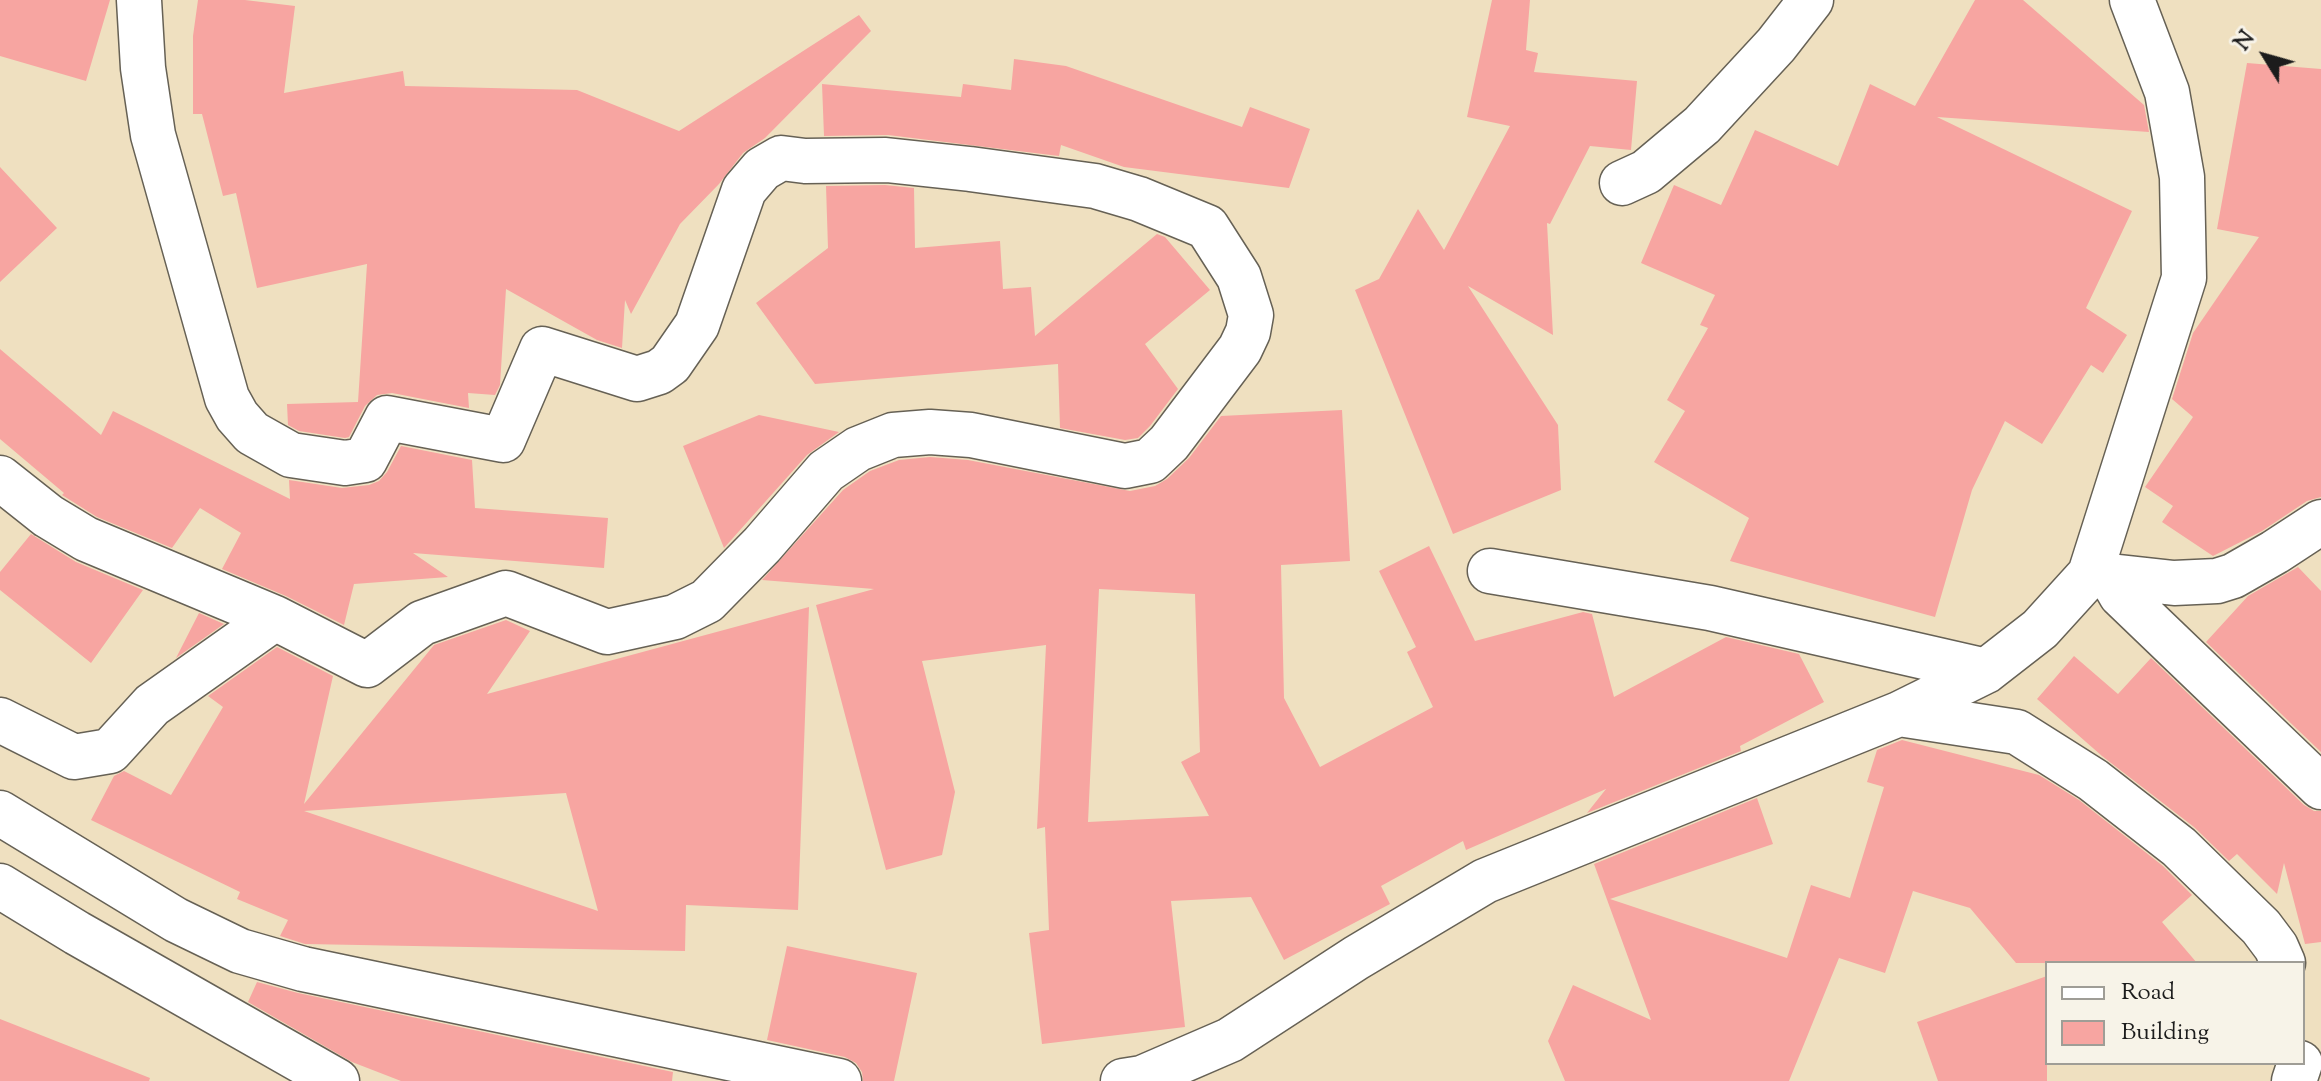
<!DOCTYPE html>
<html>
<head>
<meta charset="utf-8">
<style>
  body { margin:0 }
  #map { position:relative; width:2321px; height:1081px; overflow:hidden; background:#efe0c0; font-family:"Sorts Mill Goudy",serif }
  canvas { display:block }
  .legend { position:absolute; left:2045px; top:961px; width:260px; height:104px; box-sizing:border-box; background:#f7f3e8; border:2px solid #9f9d96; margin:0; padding:10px 14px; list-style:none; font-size:24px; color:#1c1c1c }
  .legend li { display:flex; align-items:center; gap:16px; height:40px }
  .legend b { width:40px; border:2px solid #9f9d96 }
  .north { position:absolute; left:2225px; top:16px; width:80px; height:80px; -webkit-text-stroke:6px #f7f3e8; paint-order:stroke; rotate:307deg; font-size:22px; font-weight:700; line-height:32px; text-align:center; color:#1c1c1c }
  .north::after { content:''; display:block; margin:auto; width:28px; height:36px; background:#1c1c1c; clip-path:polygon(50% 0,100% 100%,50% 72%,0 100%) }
</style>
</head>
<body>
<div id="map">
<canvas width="2321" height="1081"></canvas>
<ul class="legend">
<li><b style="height:10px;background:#fff"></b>Road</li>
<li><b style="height:22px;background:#f7a5a1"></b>Building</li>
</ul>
<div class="north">N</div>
</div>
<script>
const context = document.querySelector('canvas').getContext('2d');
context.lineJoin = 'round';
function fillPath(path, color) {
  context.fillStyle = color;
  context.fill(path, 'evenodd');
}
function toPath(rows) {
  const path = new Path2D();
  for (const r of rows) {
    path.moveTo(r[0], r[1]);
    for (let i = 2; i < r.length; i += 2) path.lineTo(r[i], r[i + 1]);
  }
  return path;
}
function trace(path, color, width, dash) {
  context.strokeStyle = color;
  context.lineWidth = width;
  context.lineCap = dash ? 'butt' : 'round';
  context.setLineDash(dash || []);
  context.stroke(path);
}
const building = toPath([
  [0,0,110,0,86,81,0,56],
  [198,0,245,0,295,6,284,93,403,71,405,86,577,90,679,131,859,15,871,31,765,138,743,153,719,184,680,224,631,314,625,300,622,348,597,340,506,289,500,385,495,395,468,393,469,408,392,393,377,395,365,406,349,437,345,438,299,431,288,425,287,404,358,402,367,264,257,288,236,193,223,196,202,114,193,114,193,36],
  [1492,0,1530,0,1526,50,1538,53,1534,72,1637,81,1631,150,1590,146,1550,224,1547,223,1553,335,1468,286,1558,425,1561,490,1453,534,1355,290,1379,279,1418,209,1444,250,1510,126,1467,117],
  [1975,0,2023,0,2144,105,2149,132,1937,117,2132,211,2086,308,2127,335,2103,373,2091,365,2042,444,2005,421,1972,490,1935,617,1730,561,1749,518,1654,462,1685,411,1667,400,1708,328,1700,325,1715,295,1641,263,1674,185,1721,205,1755,130,1838,166,1870,84,1915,106],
  [1014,59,1066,66,1242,127,1250,107,1310,129,1289,188,1124,167,1061,145,1059,156,888,135,824,136,822,84,961,97,963,84,1011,90],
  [2247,63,2321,69,2321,497,2307,501,2262,531,2213,556,2162,522,2173,506,2145,487,2193,417,2172,399,2193,333,2259,237,2217,229],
  [0,167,57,228,0,282],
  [885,185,914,188,915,248,1000,241,1003,289,1031,287,1035,336,1157,234,1165,237,1210,290,1145,344,1178,389,1150,426,1138,438,1125,440,1060,428,1058,364,815,384,756,303,828,248,826,186],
  [0,349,101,435,113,411,290,499,289,480,342,488,369,485,379,481,387,472,401,446,472,460,475,508,608,518,604,568,413,553,448,577,354,584,344,625,286,596,222,569,241,533,200,508,172,548,97,517,62,495,64,493,0,439],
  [1342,410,1350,561,1281,565,1284,698,1320,767,1433,707,1407,652,1416,647,1379,571,1429,546,1475,641,1583,612,1592,614,1614,697,1726,637,1799,654,1824,702,1740,746,1741,751,1587,813,1606,789,1466,850,1463,841,1381,886,1390,904,1284,960,1251,897,1171,901,1185,1027,1042,1044,1029,933,1049,930,1045,827,1037,829,1046,645,922,661,955,792,942,855,886,870,816,605,874,589,762,580,843,490,870,471,899,460,930,457,968,460,1130,491,1155,486,1167,479,1189,458,1221,416],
  [1099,589,1195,594,1200,752,1181,762,1209,816,1088,822],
  [759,415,839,432,807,455,724,548,683,446],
  [31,534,76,562,143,590,91,663,0,590,0,572],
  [2298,567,2321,591,2321,752,2206,642,2248,596],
  [809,607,798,910,686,905,685,951,305,944,280,936,288,920,237,899,240,892,91,820,114,776,124,771,171,795,223,707,208,696,277,647,333,676,304,804,434,645,506,620,530,631,487,694],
  [566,793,598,911,304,811],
  [199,613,224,624,176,658],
  [2074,656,2118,694,2151,658,2304,805,2314,811,2321,811,2321,942,2305,944,2284,863,2277,894,2237,854,2229,861,2194,827,2102,756,2037,699],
  [1902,740,2039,775,2079,800,2163,866,2192,895,2162,922,2197,963,2016,963,1970,908,1913,891,1885,973,1839,958,1789,1081,1565,1081,1548,1041,1573,985,1651,1020,1594,864,1757,798,1773,844,1610,899,1787,958,1811,885,1850,898,1884,787,1867,782,1877,750],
  [787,946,917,973,894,1081,863,1081,862,1072,856,1063,845,1057,767,1040],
  [2047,976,2047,1081,1938,1081,1917,1022],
  [257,982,298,993,673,1072,672,1081,401,1081,352,1062,248,1002],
  [0,1019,150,1078,149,1081,0,1081]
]);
const minor = toPath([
  [1622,183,1646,172,1702,125,1776,45,1811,0],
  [0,478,48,516,86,539,275,618],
  [1490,571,1710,608,1986,671],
  [2092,574,2174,583,2217,581,2233,576,2275,552,2321,522],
  [2110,576,2121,595,2321,787],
  [1899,714,2017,732,2093,780,2179,847,2261,927,2276,947,2283,963],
  [0,720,74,757,110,751,152,705,275,618,367,665,422,623,506,593,607,632,675,617,707,601,762,545,826,471,858,449,893,435,930,432,971,435,1125,466,1150,461,1169,443,1240,349,1248,332,1251,315,1239,277,1207,227,1139,199,1095,186,970,169,886,160,805,161,781,158,762,169,744,190,697,325,670,364,659,372,637,379,542,349,503,440,387,418,365,460,345,463,291,455,252,433,237,416,227,398,153,135,143,68,139,0],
  [0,813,176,920,240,951,303,969,839,1081],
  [0,886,77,933,337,1081],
  [1123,1081,1142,1078,1230,1040,1356,958,1485,881,1899,714,1986,671,2040,629,2090,574,2184,278,2182,177,2167,92,2132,0],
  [2294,1081,2300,1063]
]);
fillPath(building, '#f7a5a1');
trace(minor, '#666155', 47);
trace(minor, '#fff', 44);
</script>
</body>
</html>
